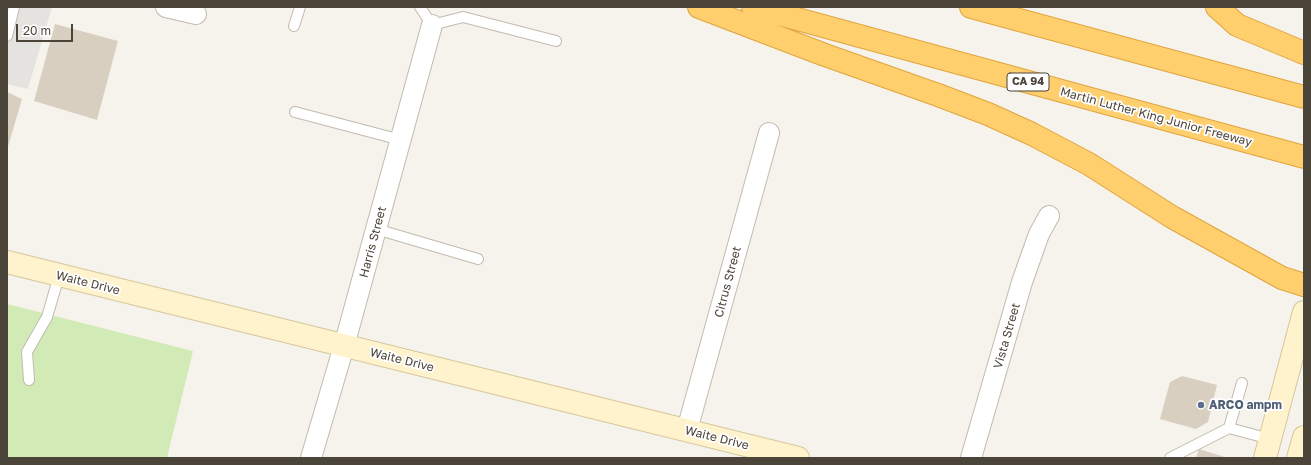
<!DOCTYPE html>
<html>
<head>
<meta charset="utf-8">
<style>
  body { margin:0 }
  #map { position:relative; width:1311px; height:465px; overflow:hidden; background:#f6f3ec; font-family:"Golos Text",sans-serif }
  canvas { display:block }
  .frame { position:absolute; inset:0; border:8px solid #4b4439; pointer-events:none }
  .scale { position:absolute; left:16px; top:24px; width:57px; height:18px; box-sizing:border-box; border:2px solid #4b4439; border-top:0; padding-left:5px; font-size:12px; line-height:14px; white-space:nowrap; color:#4b4439; -webkit-text-stroke:3px #fff; paint-order:stroke }
</style>
</head>
<body>
<div id="map">
<canvas width="1311" height="465"></canvas>
<div class="frame"></div>
<div class="scale">20 m</div>
</div>
<script>
const context = document.querySelector('canvas').getContext('2d');
context.lineJoin = 'round';
function fillPath(path, color) {
  context.fillStyle = color;
  context.fill(path, 'evenodd');
}
function toPath(rows) {
  const path = new Path2D();
  for (const r of rows) {
    path.moveTo(r[0], r[1]);
    for (let i = 2; i < r.length; i += 2) path.lineTo(r[i], r[i + 1]);
  }
  return path;
}
function trace(path, color, width, dash) {
  context.strokeStyle = color;
  context.lineWidth = width;
  context.lineCap = dash ? 'butt' : 'round';
  context.setLineDash(dash || []);
  context.stroke(path);
}
function drawText(font, color, halo, rows, align = 'center') {
  context.font = font + ' "Golos Text",sans-serif';
  context.lineWidth = 3.5;
  context.setLineDash([]);
  context.textBaseline = 'middle';
  context.strokeStyle = halo;
  context.fillStyle = color;
  for (const [text, x, y, turn = 0] of rows) {
    context.save();
    context.translate(x, y);
    context.rotate((+turn || 0) * Math.PI / 180);
    context.textAlign = isNaN(turn) ? turn : align;
    if (halo) context.strokeText(text, 0, 0);
    context.fillText(text, 0, 0);
    context.restore();
  }
}
const green = toPath([
  [7,304,193,351,167,458,7,458]
]);
const parking = toPath([
  [7,7,52,7,28,89,7,84]
]);
const building = toPath([
  [55,24,118,41,97,120,34,101],
  [7,92,22,99,7,150],
  [1182,376,1217,385,1208,422,1196,429,1160,419,1170,382],
  [1199,449,1228,458,1196,458]
]);
const lane = toPath([
  [420,7,432,25,463,17,556,41],
  [294,26,300,7],
  [7,36,14,7],
  [295,112,401,140],
  [376,229,478,259],
  [29,380,27,352,47,317,59,276],
  [1242,383,1229,428,1270,439],
  [1170,458,1229,428]
]);
const street = toPath([
  [166,7,196,14],
  [687,430,769,133],
  [311,458,344,346,432,25],
  [971,458,1022,282,1039,234,1049,216]
]);
const secondary = toPath([
  [7,262,798,458],
  [1265,458,1304,312],
  [1298,458,1304,437]
]);
const highway = toPath([
  [699,7,825,55,938,95,988,114,1032,134,1089,164,1172,217,1282,278,1304,285],
  [753,7,1304,157],
  [971,7,1304,97],
  [1217,7,1237,25,1304,53]
]);
const markers = [
  [1201,405,4,"#5c6f8a"]
];
const shields = [
  [1028,82,42]
];
const shieldNames = [
  ["CA 94",1028,82]
];
const streetNames = [
  ["Martin Luther King Junior Freeway",1156,117,15],
  ["Harris Street",373,242,-75],
  ["Citrus Street",728,282,-75],
  ["Waite Drive",88,283,14],
  ["Vista Street",1007,336,-74],
  ["Waite Drive",402,360,14],
  ["Waite Drive",717,438,14]
];
const serviceNames = [
  ["ARCO ampm",1209,405]
];
fillPath(green, '#d2eab5');
fillPath(parking, '#e5e3e0');
fillPath(building, '#d8cfc1');
trace(lane, '#c2bbae', 12);
trace(street, '#c2bbae', 22);
trace(secondary, '#d6c79b', 24);
trace(highway, '#e0a43c', 24);
trace(lane, '#fff', 10);
trace(street, '#fff', 20);
trace(secondary, '#fff3cd', 22);
trace(highway, '#ffcf6e', 22);
for (const [x, y, r, color] of markers) {
  const dot = new Path2D();
  dot.arc(x, y, r, 0, 2 * Math.PI);
  context.fillStyle = color;
  context.fill(dot);
  trace(dot, '#fff', 1.5);
}
for (const [x, y, w] of shields) {
  const box = new Path2D();
  box.roundRect(x - w / 2, y - 9, w, 18, 3);
  context.fillStyle = '#fff';
  context.fill(box);
  trace(box, '#4b4439', 1);
}
drawText('bold 11px', '#4b4439', null, shieldNames);
drawText('12px', '#4b4439', '#fff', streetNames);
drawText('bold 12px', '#4e5e75', '#fff', serviceNames, 'left');
</script>
</body>
</html>
